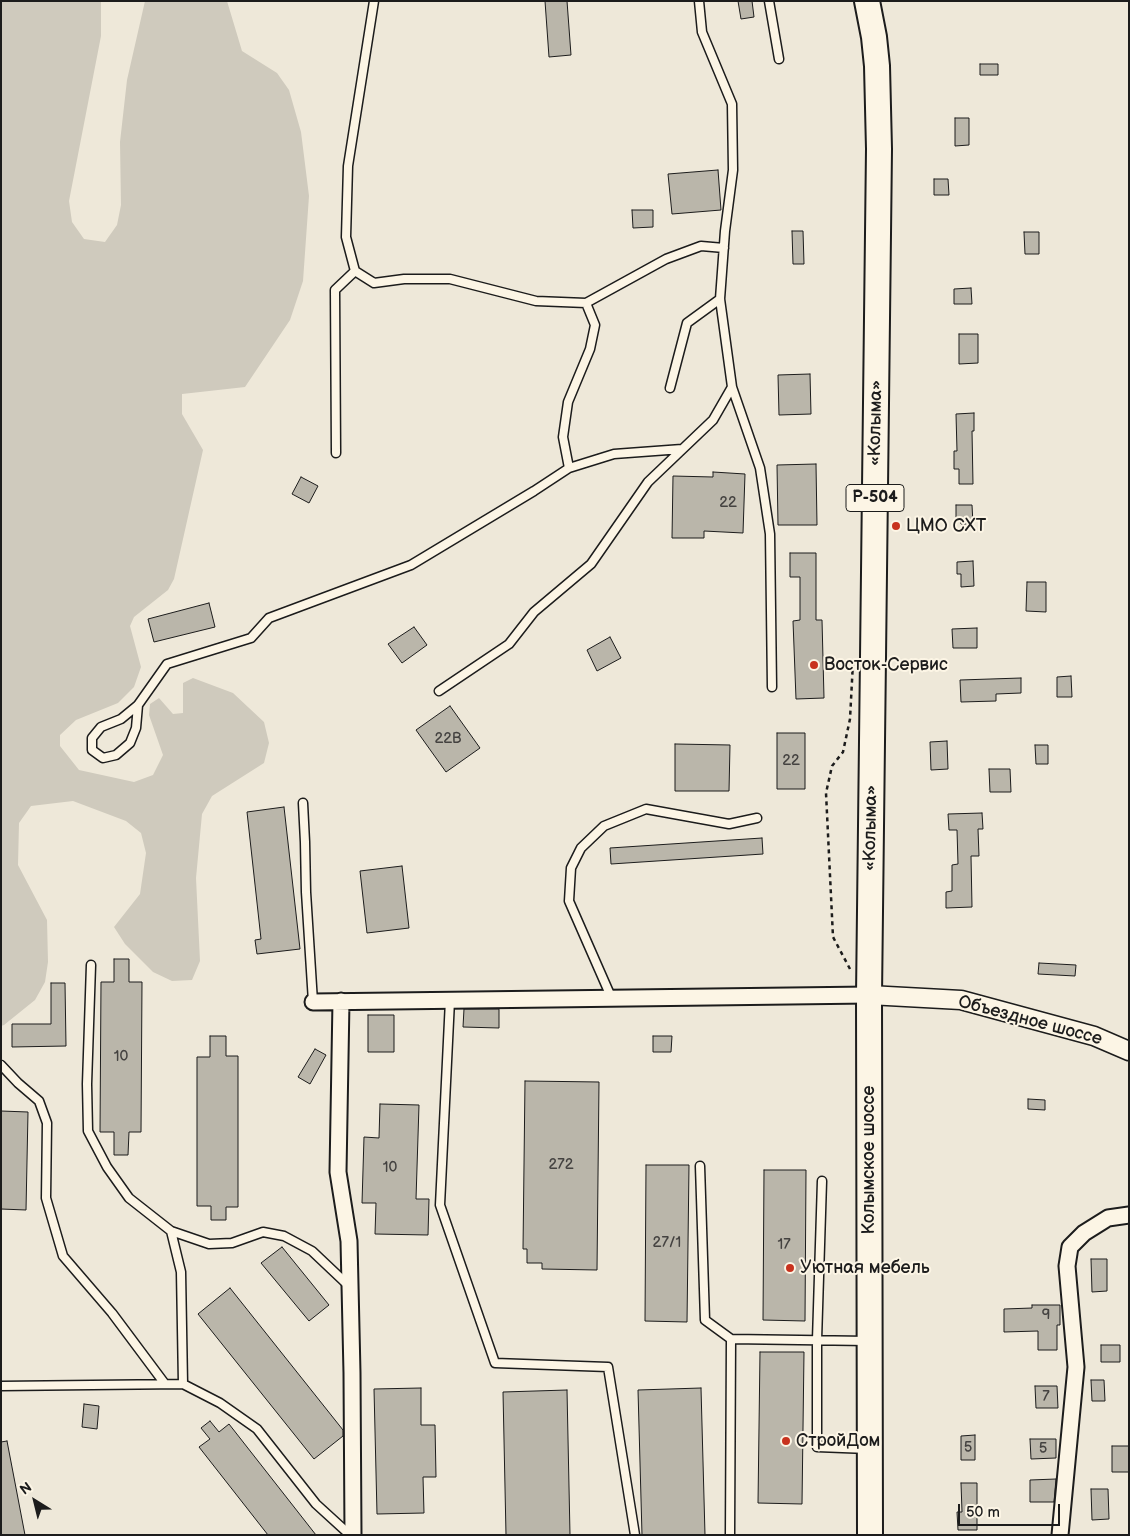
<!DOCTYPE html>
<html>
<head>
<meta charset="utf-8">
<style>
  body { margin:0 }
  #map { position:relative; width:1130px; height:1536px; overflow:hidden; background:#eee8d9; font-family:"Balsamiq Sans",sans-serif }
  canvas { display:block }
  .frame { position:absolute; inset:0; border:2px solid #1c1c1c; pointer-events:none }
  .north { position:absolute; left:10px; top:1476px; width:50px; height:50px; -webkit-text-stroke:4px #fcf5e5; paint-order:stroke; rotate:324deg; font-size:14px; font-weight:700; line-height:20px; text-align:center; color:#1c1c1c }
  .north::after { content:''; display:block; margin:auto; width:18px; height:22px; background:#1c1c1c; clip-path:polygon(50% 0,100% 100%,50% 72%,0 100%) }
  .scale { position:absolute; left:958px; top:1504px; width:102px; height:22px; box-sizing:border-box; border:2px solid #1c1c1c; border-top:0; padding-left:6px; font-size:15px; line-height:18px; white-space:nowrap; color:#1c1c1c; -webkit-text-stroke:4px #fcf5e5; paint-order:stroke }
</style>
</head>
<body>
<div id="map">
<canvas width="1130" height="1536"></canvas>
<div class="frame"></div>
<div class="north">N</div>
<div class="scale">50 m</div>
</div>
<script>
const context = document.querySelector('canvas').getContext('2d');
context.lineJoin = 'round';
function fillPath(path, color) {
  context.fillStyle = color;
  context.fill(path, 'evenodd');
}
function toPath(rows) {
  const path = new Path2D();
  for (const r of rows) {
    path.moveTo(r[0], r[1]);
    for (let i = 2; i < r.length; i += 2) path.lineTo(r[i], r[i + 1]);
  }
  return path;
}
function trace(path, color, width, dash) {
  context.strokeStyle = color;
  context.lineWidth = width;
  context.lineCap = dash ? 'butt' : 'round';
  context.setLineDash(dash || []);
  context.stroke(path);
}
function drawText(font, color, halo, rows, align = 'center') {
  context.font = font + ' "Balsamiq Sans",sans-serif';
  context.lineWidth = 4;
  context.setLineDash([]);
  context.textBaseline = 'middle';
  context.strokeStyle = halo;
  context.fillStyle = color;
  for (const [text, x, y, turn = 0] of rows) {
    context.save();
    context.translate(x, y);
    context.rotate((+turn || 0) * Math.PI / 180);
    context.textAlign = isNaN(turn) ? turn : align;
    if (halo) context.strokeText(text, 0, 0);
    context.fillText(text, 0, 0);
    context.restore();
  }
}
const green = toPath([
  [1,1,101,1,101,36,69,201,72,222,84,239,105,242,117,225,121,205,120,142,127,80,145,1,227,1,242,51,277,73,289,90,301,132,309,196,303,281,290,320,245,387,182,394,182,414,203,450,174,579,168,590,134,617,130,626,141,667,134,687,118,703,76,720,60,735,60,746,79,770,134,782,153,775,163,755,149,715,150,704,159,698,173,714,183,713,183,683,193,678,233,693,264,722,269,743,264,763,212,796,202,814,196,878,200,961,192,980,172,981,153,972,125,944,114,927,140,894,146,853,141,833,126,821,73,801,31,806,19,823,18,865,47,920,48,962,45,982,35,1000,4,1025,1,1026]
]);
const building = toPath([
  [545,1,567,1,571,55,549,57,545,1],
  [738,1,752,1,754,17,741,19,738,1],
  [980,64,998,64,998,75,980,75,980,64],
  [955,118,969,118,969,145,955,146,955,118],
  [718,170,721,210,672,214,668,174,718,170],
  [934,179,948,179,949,195,934,195,934,179],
  [632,210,653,210,653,227,633,228,632,210],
  [792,231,803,231,804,264,793,264,792,231],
  [1024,232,1039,232,1039,254,1025,254,1024,232],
  [971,288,972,304,954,304,954,289,971,288],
  [959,334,978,334,978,363,959,364,959,334],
  [810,374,811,414,779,415,778,375,810,374],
  [974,413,974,431,972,431,973,484,959,484,959,469,954,469,954,451,957,451,956,414,974,413],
  [816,464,817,525,778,525,777,465,816,464],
  [713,472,745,474,743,533,704,531,704,538,672,538,673,476,713,477,713,472],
  [301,477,318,486,309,503,292,494,301,477],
  [956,505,972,505,973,524,961,524,960,517,956,518,956,505],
  [790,553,816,553,816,620,822,620,824,698,796,699,793,621,800,620,800,577,790,577,790,553],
  [973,561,974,586,961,587,961,574,957,574,957,562,973,561],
  [1027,582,1046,582,1046,612,1026,611,1027,582],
  [209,603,215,627,154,642,148,619,209,603],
  [414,627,427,645,402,663,388,644,414,627],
  [977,628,977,648,953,648,952,629,977,628],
  [610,637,621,658,597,671,587,650,610,637],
  [1071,676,1072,697,1057,697,1057,677,1071,676],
  [1021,678,1021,693,996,694,996,701,961,702,960,680,1021,678],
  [450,706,480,748,446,772,416,730,450,706],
  [777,733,805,733,805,789,777,789,777,733],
  [947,741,948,769,931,770,930,742,947,741],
  [675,744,730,745,729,791,675,791,675,744],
  [1035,745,1048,745,1048,764,1036,764,1035,745],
  [989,769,1010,769,1011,792,990,792,989,769],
  [284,807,300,949,257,954,255,940,261,939,247,812,284,807],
  [982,813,983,829,978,829,979,856,971,856,972,907,946,908,946,892,952,891,952,865,958,864,957,830,949,830,948,814,982,813],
  [762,838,763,854,611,864,610,848,762,838],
  [402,866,409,928,367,933,360,871,402,866],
  [114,959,129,959,129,982,142,982,141,1132,129,1132,128,1155,114,1155,114,1132,100,1132,101,982,114,982,114,959],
  [1039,963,1076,965,1075,976,1038,974,1039,963],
  [51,983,65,983,66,1046,12,1047,12,1024,51,1024,51,983],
  [464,1009,499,1009,499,1028,463,1027,464,1009],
  [368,1015,394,1015,394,1052,368,1052,368,1015],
  [210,1036,226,1036,226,1056,238,1056,238,1207,226,1207,226,1220,211,1220,211,1206,197,1206,197,1057,210,1057,210,1036],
  [653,1036,672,1036,671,1052,653,1052,653,1036],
  [315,1049,326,1055,310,1084,298,1077,315,1049],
  [525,1081,599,1082,597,1270,542,1269,542,1263,527,1263,527,1249,523,1249,525,1081],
  [1028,1099,1045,1100,1045,1110,1028,1109,1028,1099],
  [380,1104,419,1105,416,1199,429,1199,428,1235,375,1234,376,1203,362,1203,364,1137,379,1138,380,1104],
  [1,1111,28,1112,26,1210,1,1209,1,1111],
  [646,1165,689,1165,687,1322,645,1321,646,1165],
  [764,1170,806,1170,805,1321,763,1320,764,1170],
  [282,1247,329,1305,309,1321,261,1263,282,1247],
  [1091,1259,1107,1259,1107,1291,1092,1292,1091,1259],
  [230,1288,343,1430,343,1436,314,1459,198,1314,230,1288],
  [1032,1305,1060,1305,1060,1325,1057,1325,1057,1350,1038,1350,1038,1331,1004,1332,1004,1309,1032,1308,1032,1305],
  [1101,1345,1120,1345,1120,1362,1101,1362,1101,1345],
  [760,1352,804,1352,802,1504,758,1503,760,1352],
  [1091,1380,1104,1380,1105,1401,1092,1401,1091,1380],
  [1035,1386,1057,1386,1058,1408,1036,1408,1035,1386],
  [421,1388,421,1425,435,1425,436,1477,423,1477,424,1513,377,1514,374,1389,421,1388],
  [701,1388,705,1535,642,1535,638,1390,701,1388],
  [567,1390,570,1535,506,1535,503,1392,567,1390],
  [84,1404,99,1406,97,1429,82,1427,84,1404],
  [210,1421,219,1432,229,1424,316,1535,268,1535,199,1447,210,1439,201,1428,210,1421],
  [975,1435,975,1460,961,1460,961,1436,975,1435],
  [1030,1439,1056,1439,1056,1458,1031,1459,1030,1439],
  [7,1441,25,1535,1,1535,1,1442,7,1441],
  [1112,1446,1129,1446,1129,1472,1112,1472,1112,1446],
  [1056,1479,1054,1502,1030,1502,1030,1480,1056,1479],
  [961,1483,977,1483,977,1530,958,1530,957,1512,962,1512,961,1483],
  [1091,1489,1108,1489,1109,1519,1092,1520,1091,1489]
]);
const path = toPath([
  [850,969,833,937,826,793,832,766,843,752,850,719,853,662]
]);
const service = toPath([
  [374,1,348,166,346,237,355,271,374,283,404,279,450,279,536,301,586,303,666,259,701,246,724,248],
  [769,1,779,59],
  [732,387,760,468,770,534,772,687],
  [670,388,687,323,720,299],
  [336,453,335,290,355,271],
  [569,468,563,437,568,402,590,349,595,325,586,303],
  [439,691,509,644,534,612,591,564,648,482,713,420,732,387,720,299,725,231,733,170,732,104,702,32,699,1],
  [138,705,136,728,130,743,116,755,103,758,92,750,92,738,101,727,121,719,138,705,167,664,251,638,269,618,411,565,534,491,569,468,614,454,682,449],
  [303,803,305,842,306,892,313,1002],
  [91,965,87,1084,88,1131,107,1167,129,1198,171,1231,209,1244,232,1243,263,1232,284,1236,312,1251,349,1286],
  [612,999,569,901,571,868,581,848,604,826,646,809,729,824,757,818],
  [450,1000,440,1205,495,1363,608,1367,635,1535],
  [1,1065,18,1083,39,1101,47,1123,46,1198,63,1256,112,1313,165,1384],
  [700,1166,705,1320,731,1339,730,1535],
  [822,1181,817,1340,817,1447,868,1449],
  [171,1231,181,1272,183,1384],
  [731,1339,868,1341],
  [1,1386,183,1384,220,1403,257,1429,316,1504,350,1535]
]);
const minor = toPath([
  [341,1001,338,1172,349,1241,352,1373,353,1535],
  [313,1002,869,995],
  [1060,1535,1076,1367,1067,1266,1070,1247,1084,1233,1108,1218,1129,1215]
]);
const tertiary = toPath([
  [869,995,961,1000,1094,1036,1129,1051]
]);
const trunk = toPath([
  [867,1,874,37,877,66,879,149,869,995,870,1535]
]);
const markers = [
  [896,526,5,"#c8321e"],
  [814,665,5,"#c8321e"],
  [790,1268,5,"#c8321e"],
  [786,1441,5,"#c8321e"]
];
const numberNames = [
  ["22",728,503],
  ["22В",448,739],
  ["22",791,761],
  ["10",121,1057],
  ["272",561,1165],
  ["10",390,1168],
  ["27/1",667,1243],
  ["17",784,1245],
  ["9",1046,1315],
  ["7",1046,1397],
  ["5",968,1448],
  ["5",1043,1449]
];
const shields = [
  [875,498,58]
];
const shieldNames = [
  ["Р-504",875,498]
];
const streetNames = [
  ["«Колыма»",876,423,-89],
  ["«Колыма»",871,828,-89],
  ["Объездное шоссе",1030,1021,15],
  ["Колымское шоссе",869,1160,-90]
];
const poiNames = [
  ["ЦМО СХТ",906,526],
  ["Восток-Сервис",824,665],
  ["Уютная мебель",800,1268],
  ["СтройДом",796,1441]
];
fillPath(green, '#cfcabd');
fillPath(building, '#bab6aa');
trace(building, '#1c1c1c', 1);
trace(service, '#1c1c1c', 11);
trace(minor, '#1c1c1c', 19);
trace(tertiary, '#1c1c1c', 21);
trace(trunk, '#1c1c1c', 28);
trace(path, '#1c1c1c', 2.5, [4, 4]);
trace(service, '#fcf5e5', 8);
trace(minor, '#fcf5e5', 15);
trace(tertiary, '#fcf5e5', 18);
trace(trunk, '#fcf5e5', 24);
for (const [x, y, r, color] of markers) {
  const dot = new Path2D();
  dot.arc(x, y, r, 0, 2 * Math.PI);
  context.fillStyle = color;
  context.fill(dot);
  trace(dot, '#fcf5e5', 2);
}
drawText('15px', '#444240', null, numberNames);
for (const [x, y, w] of shields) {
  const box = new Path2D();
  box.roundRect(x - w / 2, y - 13.5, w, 27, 4);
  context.fillStyle = '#fcf5e5';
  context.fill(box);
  trace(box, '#1c1c1c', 1);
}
drawText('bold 16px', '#1c1c1c', null, shieldNames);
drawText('18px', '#1c1c1c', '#fcf5e5', streetNames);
drawText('18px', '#1c1c1c', '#fcf5e5', poiNames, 'left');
</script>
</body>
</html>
